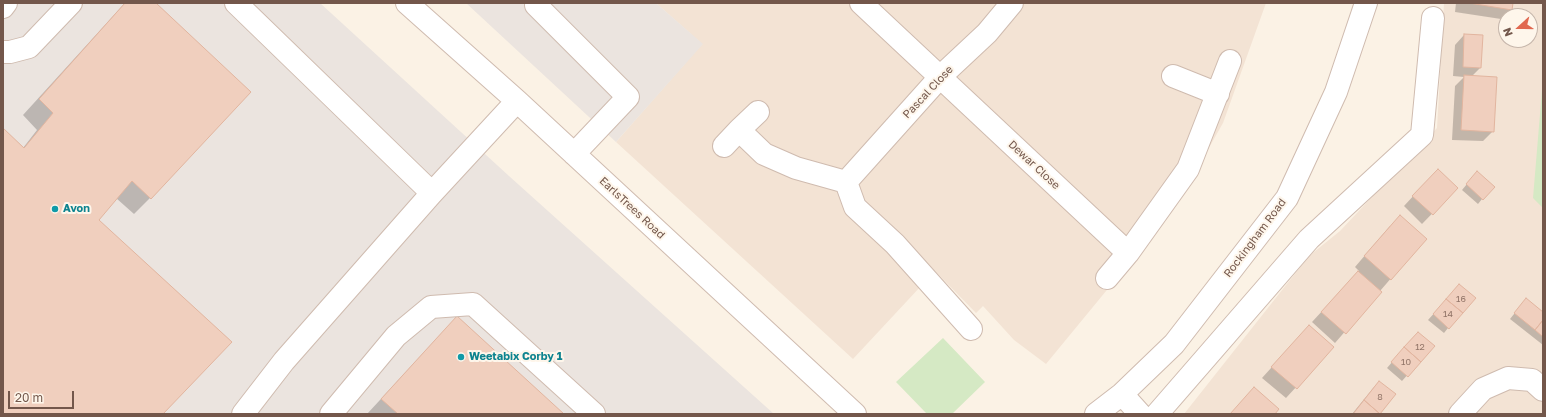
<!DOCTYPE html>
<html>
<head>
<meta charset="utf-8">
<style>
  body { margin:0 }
  #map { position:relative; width:1546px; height:417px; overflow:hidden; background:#fbf2e5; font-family:"Golos Text",sans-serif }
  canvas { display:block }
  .frame { position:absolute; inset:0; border:4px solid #73574b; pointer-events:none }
  .north { position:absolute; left:1498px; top:8px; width:40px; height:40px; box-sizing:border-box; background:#fef6eb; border:1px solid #c6b6ab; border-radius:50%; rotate:249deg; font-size:11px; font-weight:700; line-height:16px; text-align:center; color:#73574b }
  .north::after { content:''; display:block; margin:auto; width:14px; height:18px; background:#e1684f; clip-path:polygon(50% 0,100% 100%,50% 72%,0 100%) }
  .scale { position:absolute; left:8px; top:391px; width:66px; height:18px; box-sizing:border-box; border:2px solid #73574b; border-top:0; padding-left:5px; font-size:12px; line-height:14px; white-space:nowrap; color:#73574b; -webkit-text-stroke:3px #fef6eb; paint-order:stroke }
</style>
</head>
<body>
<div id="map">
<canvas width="1546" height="417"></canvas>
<div class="frame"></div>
<div class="north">N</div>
<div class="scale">20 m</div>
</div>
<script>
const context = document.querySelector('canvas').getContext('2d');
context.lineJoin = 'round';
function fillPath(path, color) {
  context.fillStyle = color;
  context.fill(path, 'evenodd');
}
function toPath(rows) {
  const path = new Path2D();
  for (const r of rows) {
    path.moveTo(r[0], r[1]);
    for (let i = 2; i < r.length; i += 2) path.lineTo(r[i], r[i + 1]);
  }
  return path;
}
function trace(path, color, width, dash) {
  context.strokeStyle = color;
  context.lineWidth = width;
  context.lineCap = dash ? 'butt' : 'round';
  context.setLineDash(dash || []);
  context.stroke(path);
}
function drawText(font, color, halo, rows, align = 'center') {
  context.font = font + ' "Golos Text",sans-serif';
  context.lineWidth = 4;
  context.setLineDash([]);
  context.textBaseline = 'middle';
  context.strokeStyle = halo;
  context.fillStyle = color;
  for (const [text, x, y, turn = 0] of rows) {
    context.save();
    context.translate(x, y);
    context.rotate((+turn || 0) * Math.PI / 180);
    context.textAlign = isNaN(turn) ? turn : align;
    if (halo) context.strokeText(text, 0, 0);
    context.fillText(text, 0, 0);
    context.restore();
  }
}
const residential = toPath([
  [656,3,1266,3,1223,123,1176,206,1046,364,1014,340,983,306,976,313,935,271,853,359,616,142,702,44],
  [1444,3,1543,3,1543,414,1184,414,1309,256,1340,231,1437,128],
  [1506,16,1530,16,1530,40,1506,40]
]);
const industrial = toPath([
  [3,3,320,3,509,176,774,414,3,414],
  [466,3,656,3,703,44,616,142]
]);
const green = toPath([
  [1543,78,1543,208,1533,198],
  [943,338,985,382,952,414,927,414,896,382]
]);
const shadow = toPath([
  [125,3,155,3,150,198,134,214,116,198,97,220,162,414,3,414,3,130,23,148,37,130,23,115],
  [1456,3,1512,3,1511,9,1501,19,1455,12],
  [1464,35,1480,68,1471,77,1493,131,1483,141,1452,140,1455,86,1464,77,1453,76,1455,45],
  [1472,178,1482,199,1478,204,1462,190],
  [1428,180,1457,188,1422,224,1404,206],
  [1390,226,1425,239,1335,343,1312,322,1359,271,1355,267],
  [1455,290,1448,328,1444,333,1428,320],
  [1522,304,1543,313,1543,345,1510,319],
  [441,334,563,414,367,414],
  [1300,336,1333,347,1286,398,1262,378],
  [1413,338,1433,346,1402,381,1387,368],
  [1379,382,1379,414,1352,414,1374,387]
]);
const building = toPath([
  [125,3,156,3,251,92,151,199,132,181,99,220,232,342,163,414,3,414,3,128,24,148,53,113,39,99,125,3],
  [1469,3,1513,3,1512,10,1469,3],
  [1464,34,1483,35,1481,68,1463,67,1464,34],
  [1464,75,1497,77,1494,132,1461,130,1464,75],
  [1438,169,1458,188,1433,215,1412,196,1438,169],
  [1477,171,1495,187,1483,200,1466,184,1477,171],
  [1400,215,1427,239,1391,280,1364,256,1400,215],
  [1358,271,1382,292,1346,334,1321,312,1358,271],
  [1459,284,1476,298,1463,313,1446,299,1459,284],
  [1526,298,1543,312,1543,320,1535,330,1514,313,1526,298],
  [1446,299,1463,313,1449,329,1433,314,1446,299],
  [457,316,564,414,398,414,381,399,457,316],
  [1543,320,1543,337,1535,330,1543,320],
  [1309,325,1334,347,1297,389,1271,367,1309,325],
  [1418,332,1435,346,1421,362,1404,347,1418,332],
  [1404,347,1421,362,1408,377,1391,362,1404,347],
  [1379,381,1396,394,1380,414,1364,400,1379,381],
  [1254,387,1279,409,1275,414,1230,414,1254,387],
  [1364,400,1380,414,1353,414,1364,400]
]);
const minor = toPath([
  [236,3,432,193,517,101],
  [407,3,517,101,855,414],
  [538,3,536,5,628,97,574,154],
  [861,3,1128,253,1188,169,1230,61],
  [3,7,6,3],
  [3,52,10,52,29,47,71,3],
  [1173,76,1218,94],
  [739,130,758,112],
  [724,146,739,130,764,154,796,168,846,182],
  [1107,278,1128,253],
  [971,329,895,244,855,207,846,182,941,76,987,33,1012,3],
  [1122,394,1140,414],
  [243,414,284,361,432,193],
  [331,414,396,336,431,307,473,304,594,414],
  [1096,414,1122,394,1174,344,1287,198,1336,92,1366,3],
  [1157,414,1309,239,1422,135,1433,18],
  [1460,414,1483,389,1508,378,1532,380,1543,390]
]);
const markers = [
  [55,209,4,"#0f9aa8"],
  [461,357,4,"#0f9aa8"]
];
const numberNames = [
  ["16",1461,299],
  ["14",1448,314],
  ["12",1420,347],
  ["10",1406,362],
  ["8",1380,397]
];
const streetNames = [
  ["Pascal Close",928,92,-47],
  ["Dewar Close",1034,165,43],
  ["EarlsTrees Road",632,208,43],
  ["Rockingham Road",1255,238,-53]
];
const cultureNames = [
  ["Avon",63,209],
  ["Weetabix Corby 1",469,357]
];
fillPath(residential, '#f3e3d4');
fillPath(industrial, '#ebe4df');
fillPath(green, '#d5e9c4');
fillPath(shadow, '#0003');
fillPath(building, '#f0cfbe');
trace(building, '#e2b59f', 1);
trace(minor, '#cfbbaf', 24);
trace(minor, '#fff', 22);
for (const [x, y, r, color] of markers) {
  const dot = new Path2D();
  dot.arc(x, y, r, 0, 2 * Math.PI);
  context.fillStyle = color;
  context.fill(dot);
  trace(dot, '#fef6eb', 1.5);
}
drawText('9px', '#927568', null, numberNames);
drawText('11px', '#73574b', '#fef6eb', streetNames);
drawText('bold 11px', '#0d838f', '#fef6eb', cultureNames, 'left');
</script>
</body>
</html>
